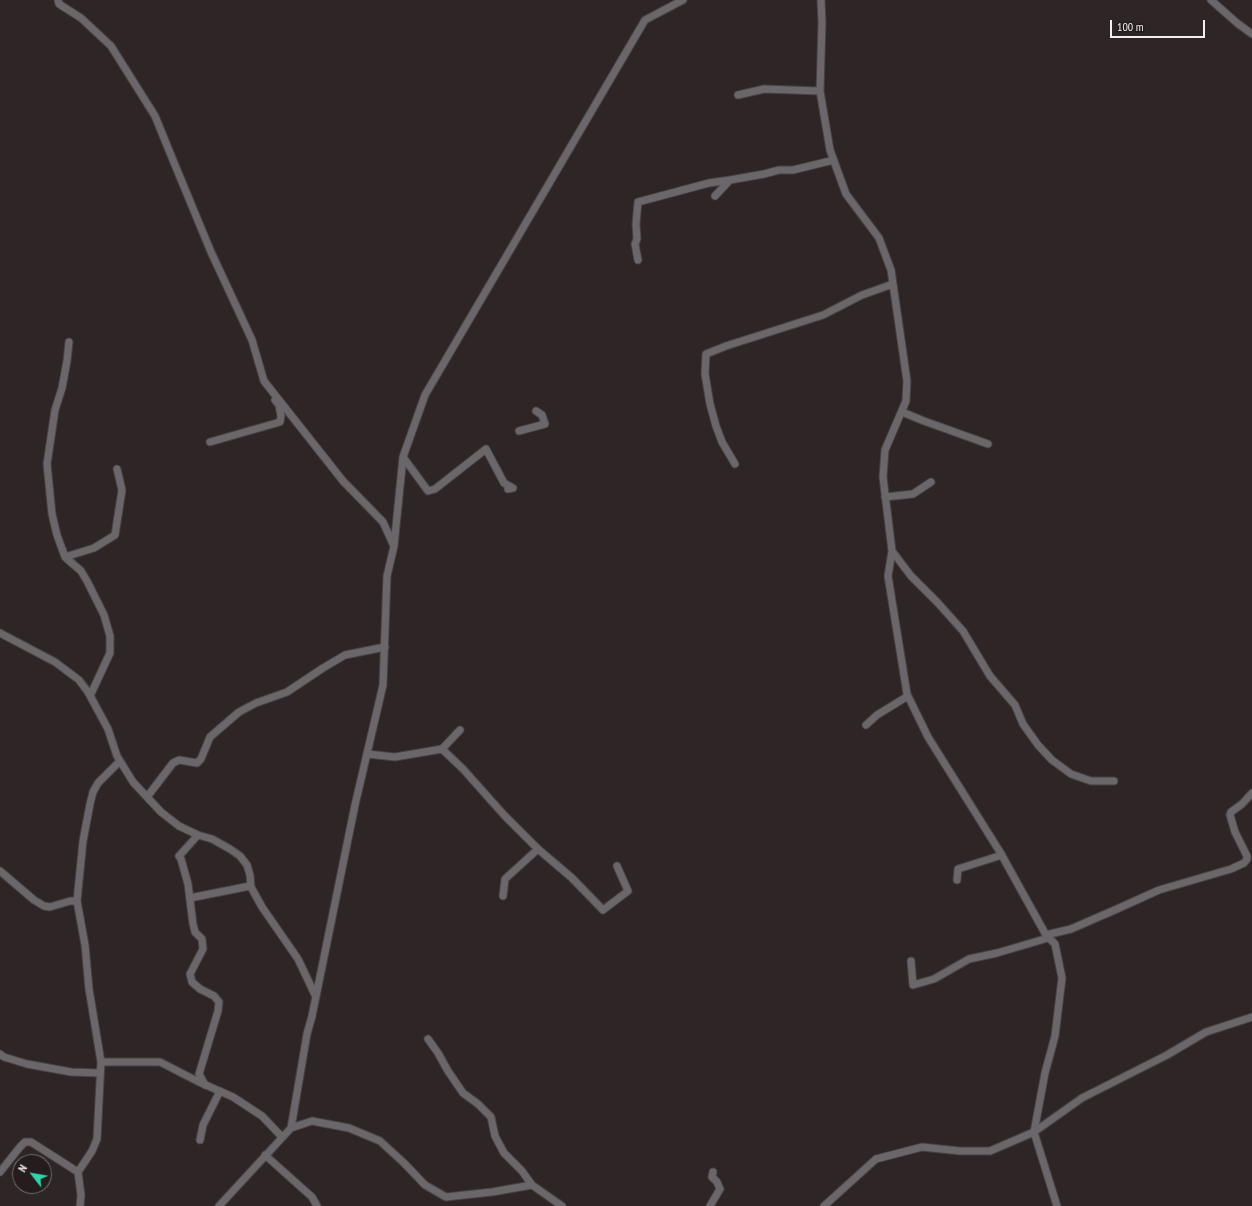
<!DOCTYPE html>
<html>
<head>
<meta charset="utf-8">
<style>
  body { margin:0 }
  #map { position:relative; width:1252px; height:1206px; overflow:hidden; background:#2d2526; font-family:"PT Sans Narrow",sans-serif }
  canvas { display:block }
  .north { position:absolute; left:12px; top:1154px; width:40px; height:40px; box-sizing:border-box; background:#241c1d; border:1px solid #777071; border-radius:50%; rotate:301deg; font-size:11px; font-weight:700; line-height:16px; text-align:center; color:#f4efef }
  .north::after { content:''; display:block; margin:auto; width:14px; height:18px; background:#2fd4aa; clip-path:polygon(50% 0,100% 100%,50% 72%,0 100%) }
  .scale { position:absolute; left:1110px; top:20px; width:95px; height:18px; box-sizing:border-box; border:2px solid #f4efef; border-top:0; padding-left:5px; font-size:12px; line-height:14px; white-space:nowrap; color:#f4efef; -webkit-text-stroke:3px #241c1d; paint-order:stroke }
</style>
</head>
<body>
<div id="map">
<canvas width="1252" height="1206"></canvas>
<div class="north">N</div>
<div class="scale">100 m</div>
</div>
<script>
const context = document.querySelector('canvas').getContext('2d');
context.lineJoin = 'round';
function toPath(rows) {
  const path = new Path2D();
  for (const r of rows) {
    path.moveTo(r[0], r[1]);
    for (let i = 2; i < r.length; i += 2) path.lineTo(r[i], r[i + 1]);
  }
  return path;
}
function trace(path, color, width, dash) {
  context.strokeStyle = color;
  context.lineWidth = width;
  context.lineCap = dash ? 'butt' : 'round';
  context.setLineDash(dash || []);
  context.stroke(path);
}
const minor = toPath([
  [58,0,59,4,81,18,111,46,155,116,175,165,211,252,252,340,264,381,343,481,383,522,393,544],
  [821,0,822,22,820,91,830,150,846,194,879,238,891,270,907,381,906,401,885,450,883,477,892,551,888,576,907,694,928,737,1000,852,1046,935,1055,944,1062,978,1055,1036,1045,1073,1034,1132,1082,1098,1167,1055,1206,1032,1252,1017],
  [1211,0,1237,23,1252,34],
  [738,95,764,89,820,91],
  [715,196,730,180,764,174,779,170,793,170,834,160],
  [638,260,635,244,637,239,636,224,638,202,709,183,730,180],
  [69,342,67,361,62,388,55,410,47,464,52,514,57,535,65,557,81,571,87,581,104,615,110,636,110,653,90,696],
  [902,412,924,421,988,444],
  [519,431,545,424,542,415,536,411],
  [210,442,280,422,281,416,279,405,275,400],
  [403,457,428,491,435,489,486,449,504,483,513,488,508,489],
  [735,464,722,442,716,426,710,404,705,374,706,354,726,346,823,315,862,295,893,284],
  [885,497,913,494,931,482],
  [892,551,911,576,938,603,963,631,990,676,1015,705,1023,724,1038,745,1052,760,1071,774,1091,781,1114,781],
  [65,557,94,548,115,535,122,490,117,469],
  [0,633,55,662,79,680,88,692,94,703,108,729,117,756,133,782,161,812,179,826,198,835,212,839,230,849,240,856,247,865,250,875,251,887,262,907,298,959,316,997],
  [866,725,877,715,908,696],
  [442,749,463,769,504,815,538,849,572,878,603,910,628,891,617,866],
  [367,754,395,757,442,749,460,730],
  [147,797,173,763,179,760,197,763,201,759,210,737,239,712,256,703,287,692,323,668,345,655,385,647],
  [198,835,179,856,181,859,188,884,193,924,195,932,202,939,203,949,190,974,192,982,200,989,214,996,219,1002,218,1011,199,1074,205,1085],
  [0,871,34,900,44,906,50,907,70,901,77,901],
  [957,880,958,869,1002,855],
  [503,896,505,879,538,849],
  [190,898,250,886],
  [1046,935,1071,929,1117,909,1159,890,1231,869,1244,863,1247,859,1247,856,1235,832,1230,815,1231,812,1242,804,1252,793],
  [911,961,913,985,934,979,969,959,997,953,1048,938],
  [428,1039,438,1053,448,1071,463,1093,478,1104,491,1117,495,1136,504,1153,522,1171,532,1185,562,1206],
  [0,1054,4,1057,27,1064,71,1072,100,1073],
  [101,1062,160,1062,199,1082,233,1097,262,1116,282,1137],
  [291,1128,312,1121,349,1128,380,1141,404,1163,425,1185,446,1197,492,1192,532,1185],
  [200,1140,203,1125,220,1091],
  [265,1155,312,1197,317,1206],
  [0,1172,20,1147,25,1142,31,1142,78,1172],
  [80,1206,81,1195,78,1172,92,1151,97,1139,101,1062,89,989,85,945,77,901,83,841,90,804,93,792,98,783,120,761],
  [219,1206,291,1128,307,1034,312,1016,355,805,383,685,387,576,394,546,403,457,425,395,645,20,683,0],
  [710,1206,720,1189,717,1182,712,1177,713,1172],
  [824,1206,876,1159,922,1147,960,1151,990,1151,1034,1132,1057,1206]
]);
trace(minor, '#494142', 9);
trace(minor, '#6a6669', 7);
</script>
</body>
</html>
